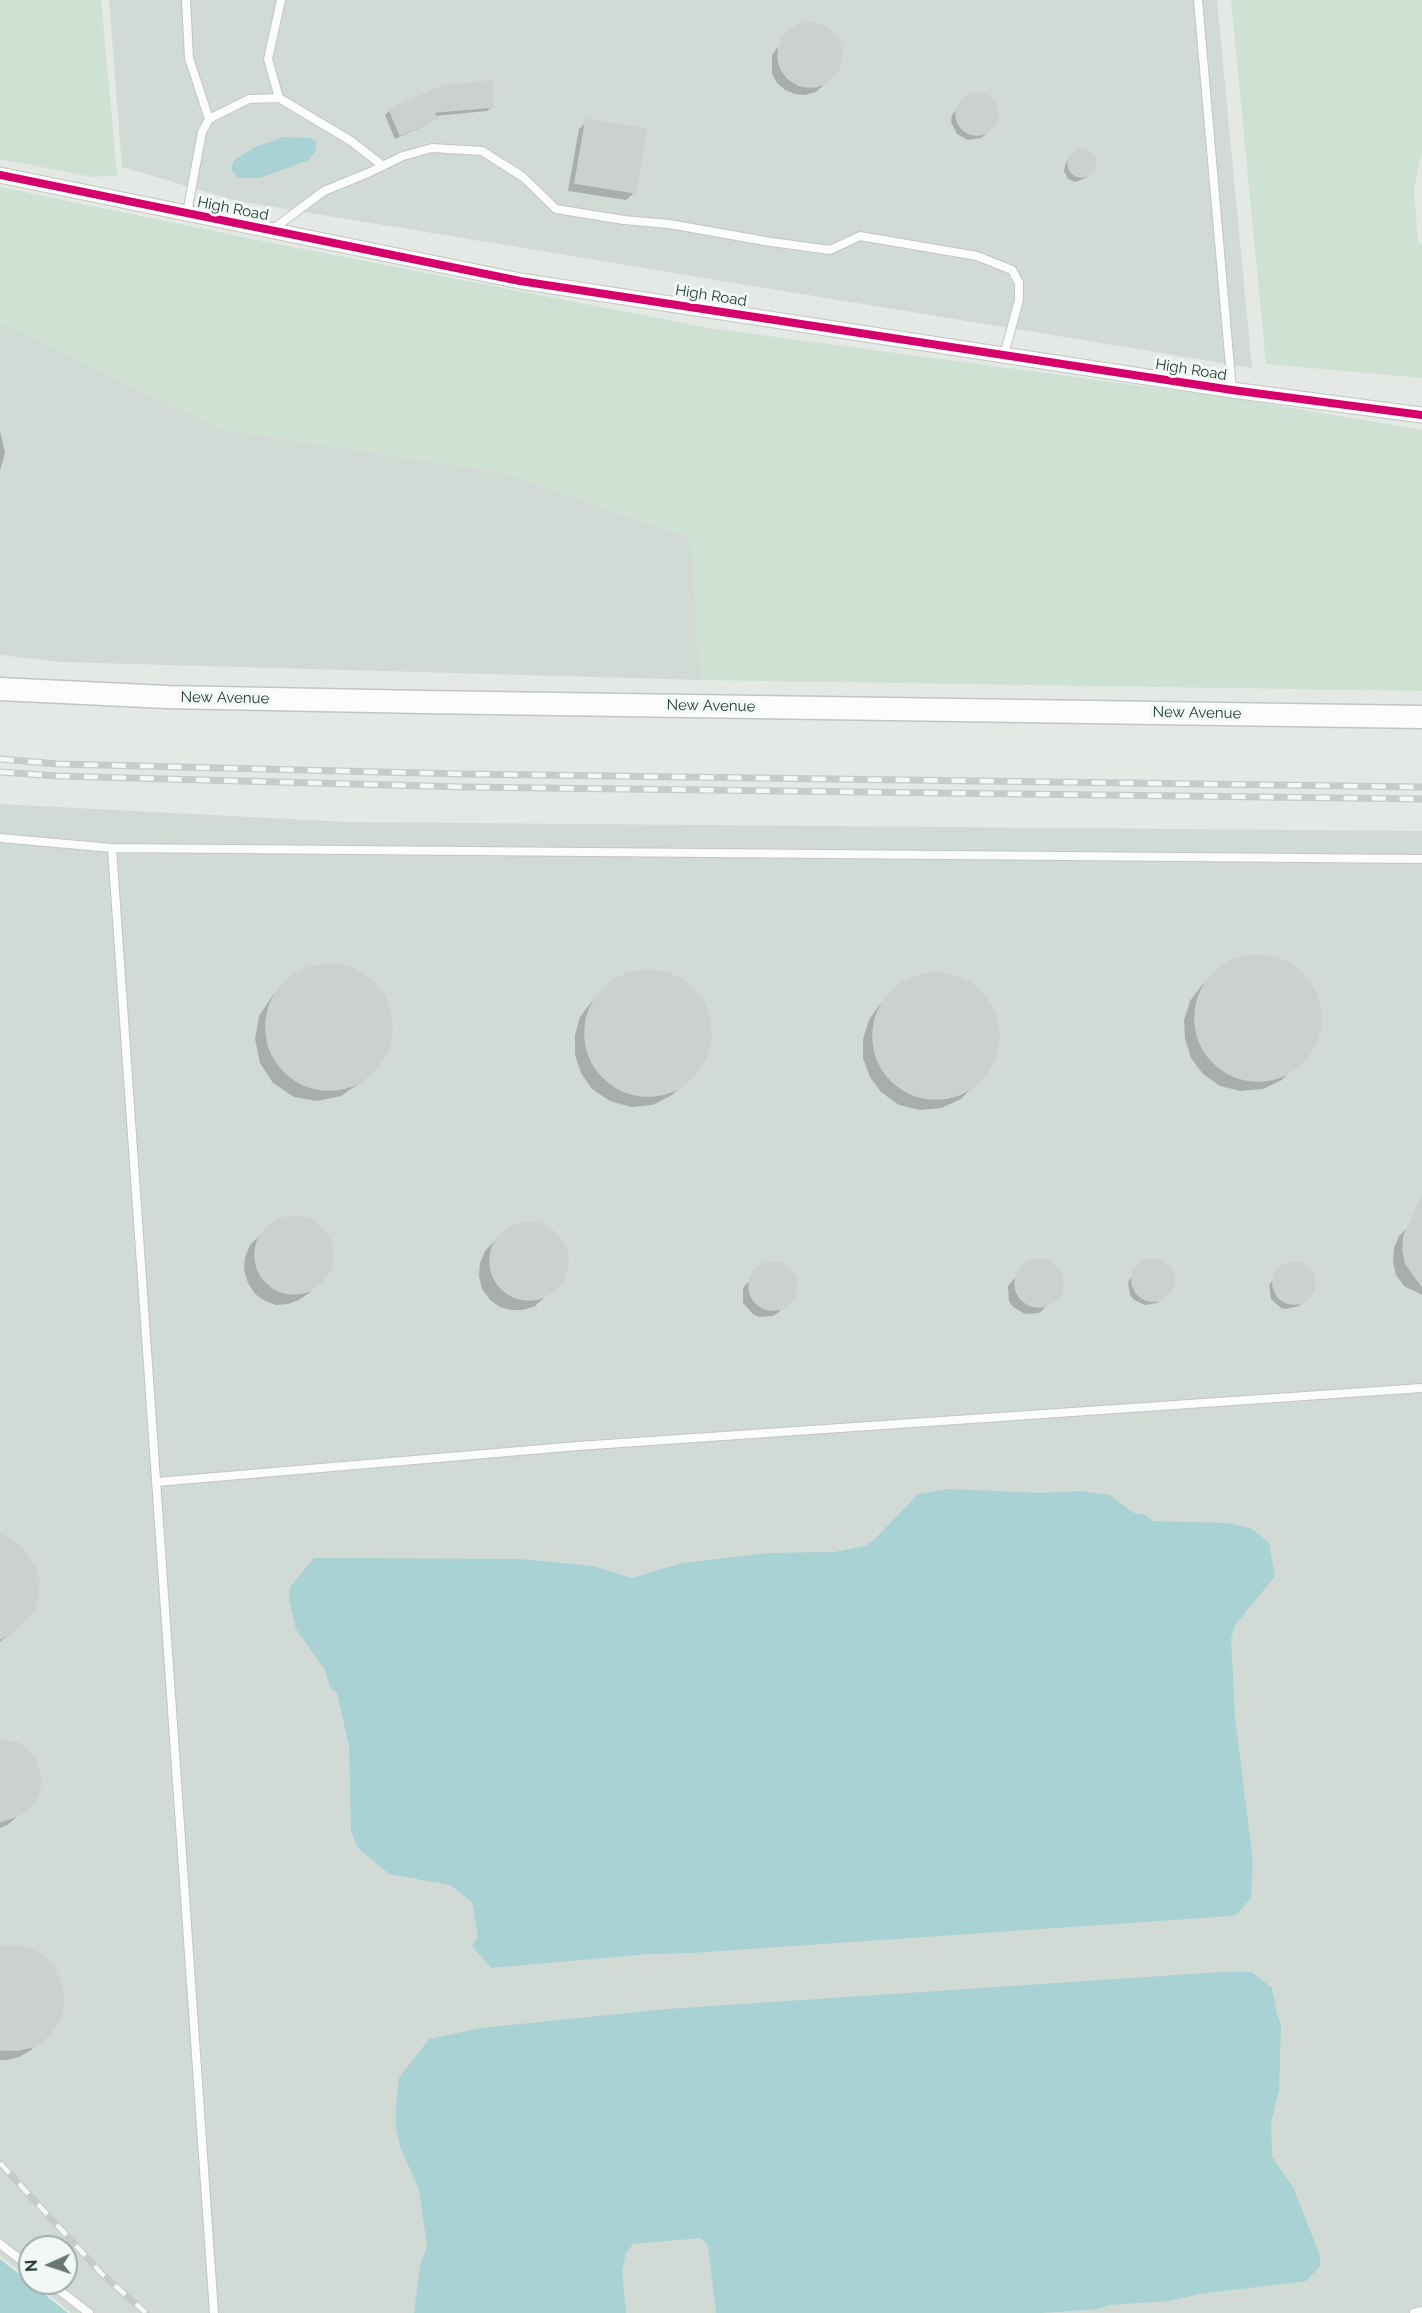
<!DOCTYPE html>
<html>
<head>
<meta charset="utf-8">
<style>
  body { margin:0 }
  #map { position:relative; width:1422px; height:2313px; overflow:hidden; background:#e4e9e6; font-family:Raleway,sans-serif }
  canvas { display:block }
  .north { position:absolute; left:18px; top:2235px; width:60px; height:60px; box-sizing:border-box; background:#f2f8f5; border:2px solid #9faca7; border-radius:50%; rotate:267deg; font-size:16px; font-weight:700; line-height:24px; text-align:center; color:#233b33 }
  .north::after { content:''; display:block; margin:auto; width:21px; height:27px; background:#677872; clip-path:polygon(50% 0,100% 100%,50% 72%,0 100%) }
</style>
</head>
<body>
<div id="map">
<canvas width="1422" height="2313"></canvas>
<div class="north">N</div>
</div>
<script>
const context = document.querySelector('canvas').getContext('2d');
context.lineJoin = 'round';
function fillPath(path, color) {
  context.fillStyle = color;
  context.fill(path, 'evenodd');
}
function toPath(rows) {
  const path = new Path2D();
  for (const r of rows) {
    if (r.length === 3) {
      path.moveTo(r[0] + r[2], r[1]);
      path.arc(r[0], r[1], r[2], 0, 2 * Math.PI);
      continue;
    }
    path.moveTo(r[0], r[1]);
    for (let i = 2; i < r.length; i += 2) path.lineTo(r[i], r[i + 1]);
  }
  return path;
}
function trace(path, color, width, dash) {
  context.strokeStyle = color;
  context.lineWidth = width;
  context.lineCap = dash ? 'butt' : 'round';
  context.setLineDash(dash || []);
  context.stroke(path);
}
function drawText(font, color, halo, rows, align = 'center') {
  context.font = font + ' Raleway,sans-serif';
  context.lineWidth = 6;
  context.setLineDash([]);
  context.textBaseline = 'middle';
  context.strokeStyle = halo;
  context.fillStyle = color;
  for (const [text, x, y, turn = 0] of rows) {
    context.save();
    context.translate(x, y);
    context.rotate((+turn || 0) * Math.PI / 180);
    context.textAlign = isNaN(turn) ? turn : align;
    if (halo) context.strokeText(text, 0, 0);
    context.fillText(text, 0, 0);
    context.restore();
  }
}
const built = toPath([
  [109,0,1217,0,1252,368,237,201,122,167],
  [0,322,221,429,505,473,691,538,701,680,61,662,0,655],
  [0,804,347,822,1422,831,1422,2313,71,2313,34,2283,66,2283,66,2247,30,2247,30,2280,0,2256]
]);
const green = toPath([
  [0,0,101,0,117,175,93,177,0,159],
  [1231,0,1422,0,1422,151,1414,188,1418,242,1422,244,1422,378,1266,364],
  [0,187,272,243,709,328,1239,399,1422,430,1422,691,701,680,691,538,505,473,221,429,0,323]
]);
const water = toPath([
  [283,137,309,138,316,141,316,150,309,160,260,178,238,178,231,169,234,160,255,147],
  [949,1489,1042,1493,1080,1491,1110,1495,1134,1513,1145,1515,1153,1521,1227,1523,1251,1528,1269,1543,1275,1576,1235,1625,1231,1639,1235,1717,1253,1862,1251,1898,1237,1914,1231,1916,692,1953,649,1954,491,1968,472,1946,478,1937,472,1902,450,1885,389,1874,358,1848,351,1831,349,1746,337,1693,330,1687,325,1670,296,1629,289,1599,290,1587,314,1558,521,1559,593,1566,632,1578,682,1563,768,1553,834,1552,865,1546,875,1539,918,1494],
  [1221,1972,1252,1972,1272,1988,1277,2014,1281,2025,1279,2090,1271,2123,1272,2157,1293,2187,1320,2256,1320,2266,1306,2281,1199,2294,1169,2301,1109,2305,1098,2309,1041,2313,716,2313,708,2245,701,2238,633,2244,626,2253,622,2270,626,2313,414,2313,420,2266,427,2246,419,2190,400,2146,396,2128,396,2106,399,2078,429,2039,481,2028,667,2009],
  [0,2259,68,2313,0,2313]
]);
const shadow = toPath([
  [819,25,835,36,840,46,841,56,839,67,833,76,816,92,805,95,795,94,785,90,777,83,772,74,772,55,791,30,800,26],
  [978,95,990,100,996,110,997,116,991,128,986,134,981,138,968,140,957,134,951,122,952,115,965,98],
  [492,106,487,111,434,116,435,118,430,123,395,139,385,115,390,110],
  [587,121,634,193,626,200,568,191,579,129],
  [1078,151,1090,154,1095,160,1092,172,1086,178,1075,182,1068,179,1064,171,1066,162],
  [0,431,5,453,0,471],
  [1247,956,1267,956,1285,962,1301,973,1314,991,1320,1012,1318,1033,1309,1053,1293,1068,1282,1080,1263,1089,1241,1091,1220,1086,1203,1074,1191,1058,1185,1039,1184,1020,1190,1001,1202,985,1229,962],
  [328,965,352,969,372,983,386,1003,391,1027,386,1051,373,1071,361,1082,341,1096,317,1101,294,1097,273,1083,260,1063,255,1039,259,1016,273,995,284,984,304,970],
  [637,971,657,971,675,977,691,988,704,1006,709,1027,708,1048,699,1068,672,1095,653,1105,631,1107,610,1101,592,1089,581,1073,575,1055,575,1035,580,1017,592,1001,619,978],
  [945,974,964,980,980,992,992,1009,998,1030,996,1052,987,1072,961,1099,941,1108,920,1110,899,1105,881,1092,870,1077,863,1058,863,1039,869,1020,880,1004,908,981,926,975],
  [1422,1214,1422,1295,1404,1286,1396,1275,1393,1262,1394,1248,1399,1236],
  [296,1217,309,1220,320,1227,327,1237,331,1248,331,1260,328,1272,309,1293,299,1300,288,1304,276,1305,265,1301,255,1294,248,1283,244,1270,245,1257,250,1245,271,1224,283,1218],
  [531,1222,544,1226,555,1233,562,1243,566,1254,566,1266,563,1278,556,1287,535,1306,523,1310,511,1310,500,1307,490,1300,482,1289,479,1276,480,1263,485,1251,506,1229,518,1224],
  [1041,1260,1056,1267,1062,1282,1061,1289,1059,1295,1039,1313,1025,1314,1013,1307,1009,1301,1008,1286,1026,1264],
  [1154,1260,1160,1261,1170,1270,1173,1275,1171,1287,1157,1303,1145,1305,1134,1300,1130,1295,1128,1282,1141,1264],
  [776,1263,790,1270,794,1276,796,1291,779,1312,773,1316,759,1317,753,1314,743,1303,743,1288,761,1267],
  [1295,1264,1301,1265,1311,1274,1314,1279,1312,1291,1299,1306,1286,1309,1281,1308,1271,1299,1269,1285,1282,1268],
  [0,1538,27,1618,0,1642],
  [0,1742,29,1807,7,1825,0,1828],
  [0,1949,52,2029,31,2050,19,2057,7,2060,0,2060]
]);
const building = toPath([
  [810,55,32],
  [492,81,493,107,434,112,437,119,400,135,389,109,445,85,492,81],
  [977,114,21],
  [586,119,646,129,636,193,575,183,586,119],
  [1082,163,14],
  [1258,1018,63],
  [329,1027,63],
  [648,1033,63],
  [936,1036,63],
  [1422,1195,1422,1286,1406,1264,1403,1250,1404,1236,1422,1195],
  [294,1255,39],
  [529,1261,39],
  [1039,1283,24],
  [1153,1280,21],
  [773,1286,24],
  [1294,1283,21],
  [0,1534,19,1545,28,1555,35,1567,39,1580,38,1594,35,1607,28,1618,18,1628,0,1639,0,1534],
  [0,1739,18,1743,29,1751,36,1761,40,1773,41,1785,37,1797,30,1808,20,1815,0,1822,0,1739],
  [0,1946,19,1946,32,1950,44,1957,54,1967,63,1991,64,2005,60,2018,53,2030,44,2040,32,2047,18,2050,0,2050,0,1946]
]);
const service = toPath([
  [186,0,189,58,209,119],
  [1198,0,1232,390],
  [279,98,268,59,281,0],
  [187,213,202,132,209,119,249,99,279,98,351,141,383,166],
  [273,229,324,191,368,173,403,156,432,148,482,151,523,177,556,209,624,220,669,224,771,242,830,250,860,236,977,256,1012,270,1019,283,1019,300,1004,355],
  [0,838,112,848,1422,859],
  [112,848,214,2313],
  [157,1482,578,1446,1422,1388],
  [0,2244,30,2267],
  [50,2283,89,2313],
  [1414,2313,1422,2311]
]);
const minor = toPath([
  [0,175,520,281,1232,390,1422,415]
]);
const secondary = toPath([
  [0,689,167,697,423,702,1422,717]
]);
const rail = toPath([
  [0,759,58,764,463,774,1422,787],
  [0,772,57,776,463,787,1422,799],
  [0,2163,103,2275,146,2313]
]);
const cycleway = toPath([
  [0,175,520,281,1232,390,1422,415]
]);
const streetNames = [
  ["High Road",233,209,11],
  ["High Road",711,296,9],
  ["High Road",1191,370,9],
  ["New Avenue",225,698,1],
  ["New Avenue",711,706,1],
  ["New Avenue",1197,713,1]
];
fillPath(built, '#d2dad6');
fillPath(green, '#cfe1d2');
fillPath(water, '#a8d2d4');
fillPath(shadow, '#0003');
fillPath(building, '#ccd0ce');
trace(building, '#cdd2cf', 1.5);
trace(service, '#c1c6c3', 10);
trace(minor, '#c1c6c3', 17);
trace(secondary, '#c0c6c3', 25);
trace(service, '#fbfcfb', 8);
trace(minor, '#fbfcfb', 15);
trace(secondary, '#fbfcfb', 22);
trace(rail, '#c7cbc9', 7);
trace(rail, '#f2f8f5', 4.5, [14]);
trace(cycleway, '#d6006c', 8);
drawText('15px', '#233b33', '#f2f8f5', streetNames);
</script>
</body>
</html>
